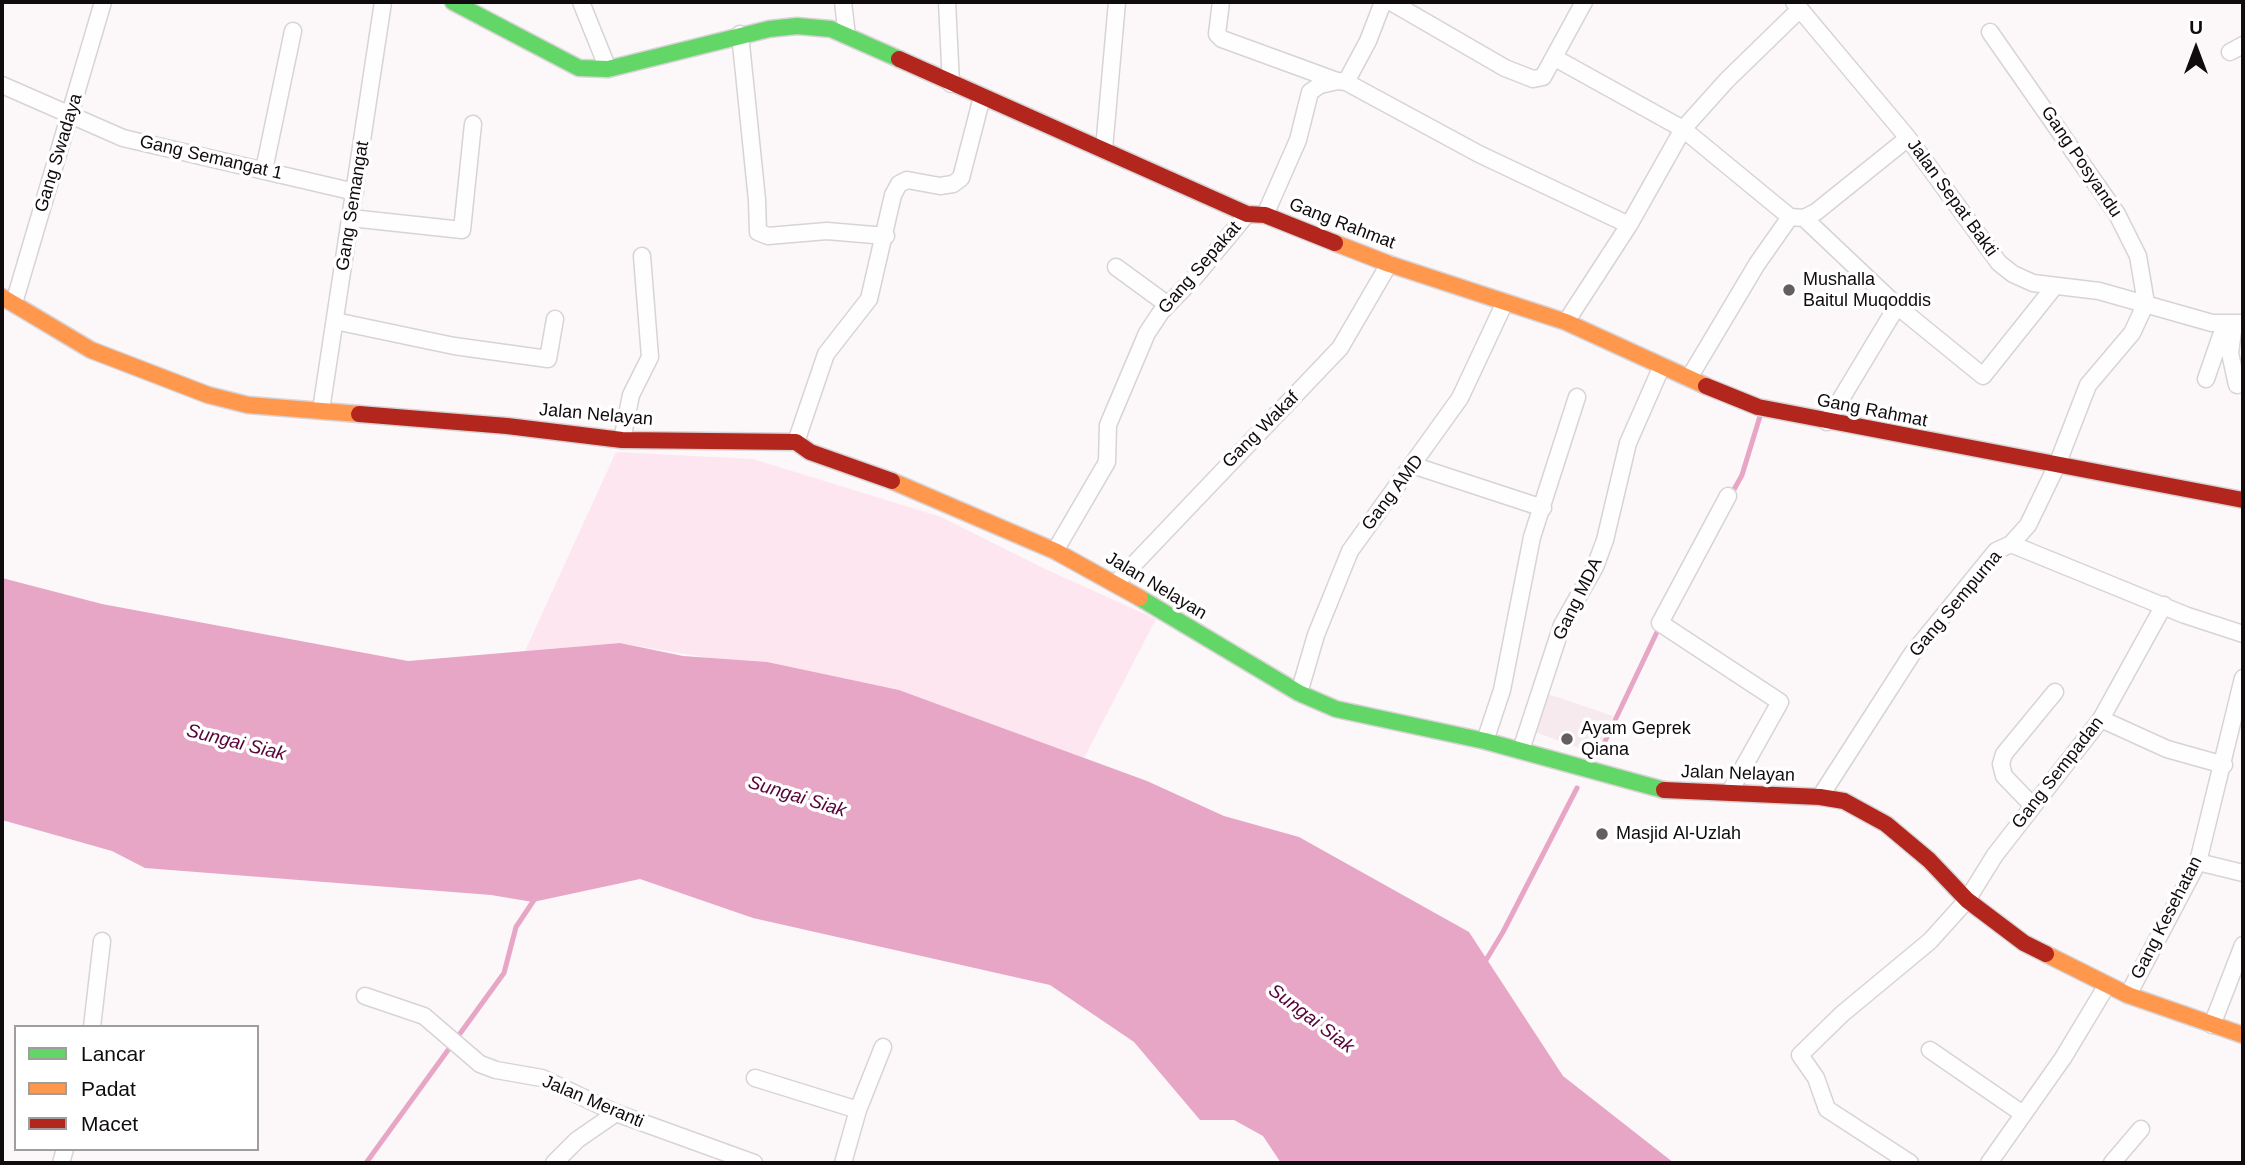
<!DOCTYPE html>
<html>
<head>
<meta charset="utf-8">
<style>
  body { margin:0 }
  #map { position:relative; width:2245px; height:1165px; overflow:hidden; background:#fcf7f9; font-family:Helvetica,sans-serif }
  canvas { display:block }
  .frame { position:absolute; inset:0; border:4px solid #100b0d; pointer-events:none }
  .legend { position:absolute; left:14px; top:1025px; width:245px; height:126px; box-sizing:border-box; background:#fff; border:2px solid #9f9d9e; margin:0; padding:9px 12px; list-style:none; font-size:21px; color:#100b0d }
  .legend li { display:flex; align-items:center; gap:14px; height:35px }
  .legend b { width:35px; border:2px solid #9f9d9e }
  .north { position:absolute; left:2161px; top:14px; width:70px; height:70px; -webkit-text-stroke:5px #fff; paint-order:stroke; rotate:0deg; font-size:19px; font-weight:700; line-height:28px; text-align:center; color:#100b0d }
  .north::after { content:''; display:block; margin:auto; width:24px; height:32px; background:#100b0d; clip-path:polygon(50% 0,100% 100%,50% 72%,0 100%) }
</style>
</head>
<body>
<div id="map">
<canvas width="2245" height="1165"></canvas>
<div class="frame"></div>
<ul class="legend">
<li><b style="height:9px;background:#63d668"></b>Lancar</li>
<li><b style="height:9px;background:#ff974d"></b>Padat</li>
<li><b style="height:9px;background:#b3261e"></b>Macet</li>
</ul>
<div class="north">U</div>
</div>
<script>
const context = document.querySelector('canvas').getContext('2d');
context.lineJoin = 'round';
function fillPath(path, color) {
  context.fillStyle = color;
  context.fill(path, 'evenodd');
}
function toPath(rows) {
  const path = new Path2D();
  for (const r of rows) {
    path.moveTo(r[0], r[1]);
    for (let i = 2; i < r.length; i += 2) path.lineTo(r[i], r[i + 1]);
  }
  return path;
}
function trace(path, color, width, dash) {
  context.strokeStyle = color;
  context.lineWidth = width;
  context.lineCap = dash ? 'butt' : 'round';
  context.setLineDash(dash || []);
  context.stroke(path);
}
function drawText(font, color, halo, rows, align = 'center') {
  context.font = font + ' Helvetica,sans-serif';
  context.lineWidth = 7;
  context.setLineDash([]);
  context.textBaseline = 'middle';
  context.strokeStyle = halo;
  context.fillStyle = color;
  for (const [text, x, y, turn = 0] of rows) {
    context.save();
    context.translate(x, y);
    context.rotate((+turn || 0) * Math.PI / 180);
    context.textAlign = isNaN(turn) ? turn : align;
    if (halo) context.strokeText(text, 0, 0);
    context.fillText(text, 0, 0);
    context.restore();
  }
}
const built = toPath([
  [1548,694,1613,716,1596,754,1535,732]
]);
const green = toPath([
  [616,452,753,459,941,517,1043,568,1156,619,1084,758,899,690,620,643,525,651]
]);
const water = toPath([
  [2,578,102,604,408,661,620,643,683,656,767,662,899,690,1147,781,1224,816,1299,837,1469,932,1563,1076,1674,1163,1281,1163,1263,1136,1234,1120,1200,1120,1134,1042,1050,985,753,918,640,879,533,902,491,895,145,868,112,851,2,820]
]);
const stream = toPath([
  [1731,495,1742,475,1761,413],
  [1598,756,1657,632],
  [1483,965,1503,932,1577,788],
  [366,1163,504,973,516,927,536,897]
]);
const street = toPath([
  [581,2,608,69],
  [843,2,847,36],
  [947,2,951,84],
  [1221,2,1217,34,1222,39,1337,81],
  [1391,2,1505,68,1533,79,1543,77,1584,2],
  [1794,2,1908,138,1999,263,2013,274,2033,283,2099,291,2212,323,2243,323],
  [740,34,757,200,758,232,768,236,827,231,886,236],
  [2230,52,2243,45],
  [1555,58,1683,129,1790,217],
  [1346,82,1368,41,1383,2],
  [2,85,123,138,355,192],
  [1104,149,1117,2],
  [264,170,293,31],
  [1265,215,1298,140,1310,92,1320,85,1338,81,1346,82,1479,154,1629,225],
  [351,218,462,230,473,124],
  [1804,218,1897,306,1827,422],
  [1116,267,1168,305],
  [14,303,103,2],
  [1897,306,1983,376,2055,286],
  [335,321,454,346,548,359,555,319],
  [1566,322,1629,225,1683,129,1727,80,1800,9],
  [2234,324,2230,353,2237,385,2243,384],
  [1689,378,1757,264,1790,217,1804,218,1816,212,1908,138],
  [2206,379,2225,324],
  [321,410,383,2],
  [622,440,631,395,650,357,642,256],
  [796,442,826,354,869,299,893,195,899,184,907,180,940,186,953,184,961,178,982,97],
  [1412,465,1543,508],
  [1728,496,1660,623,1780,702,1729,793],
  [2011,544,2185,615,2243,634],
  [1055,551,1107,462,1108,425,1147,333,1161,312,1195,277,1247,214],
  [1116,583,1340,348,1389,264],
  [1299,693,1316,635,1350,551,1460,398,1505,302],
  [2101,719,2167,749,2224,765],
  [1485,741,1502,690,1532,537,1577,397],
  [1521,750,1562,625,1595,567,1605,540,1628,443,1661,368],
  [1820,797,1912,654,1996,551,2011,544,2028,525,2057,465,2088,385,2132,333,2146,303,2138,256,2117,214,1990,32],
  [2033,806,2004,776,2001,764,2004,754,2055,692],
  [2198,862,2243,873],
  [2128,995,2198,862,2243,678],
  [365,996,424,1016,480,1064,496,1070,542,1078,616,1113,754,1163],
  [2212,1025,2243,945],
  [92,1027,102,941],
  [1930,1050,2023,1114],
  [755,1078,858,1110],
  [61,1163,65,1149],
  [554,1163,577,1140,616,1113],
  [843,1163,858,1110,883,1047],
  [1910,1163,1827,1109,1816,1078,1800,1055,1842,1014,1930,941,1967,900,1995,855,2101,719,2164,605],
  [1989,1163,2063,1058,2107,985],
  [2112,1163,2141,1129]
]);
const fast = toPath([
  [453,2,579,68,608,69,769,29,797,26,831,29,899,59],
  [1140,598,1299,693,1336,709,1485,741,1664,790]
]);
const slow = toPath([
  [1335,243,1389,264,1566,322,1706,386],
  [2,297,91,350,208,395,248,405,359,414],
  [892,481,1055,551,1140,598],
  [2046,954,2128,995,2243,1035]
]);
const jam = toPath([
  [899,59,1247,214,1265,215,1335,243],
  [1706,386,1758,407,2243,500],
  [359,414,507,426,622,440,796,442,810,452,892,481],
  [1664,790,1820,797,1844,801,1886,824,1929,860,1967,900,2024,943,2046,954]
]);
const markers = [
  [1789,290,7,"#635e60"],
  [1567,739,7,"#635e60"],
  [1602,834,7,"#635e60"]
];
const streetNames = [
  ["Gang Swadaya",59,153,-73],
  ["Gang Semangat 1",211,158,13],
  ["Gang Posyandu",2081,162,56],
  ["Jalan Sepat Bakti",1952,198,54],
  ["Gang Semangat",353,206,-81],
  ["Gang Rahmat",1342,224,21],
  ["Gang Sepakat",1200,268,-49],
  ["Gang Rahmat",1872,411,11],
  ["Jalan Nelayan",596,415,5],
  ["Gang Wakaf",1261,430,-45],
  ["Gang AMD",1393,493,-53],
  ["Jalan Nelayan",1156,586,31],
  ["Gang MDA",1578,599,-64],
  ["Gang Sempurna",1956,604,-50],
  ["Gang Sempadan",2058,773,-52],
  ["Jalan Nelayan",1738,774,2],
  ["Gang Kesehatan",2167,918,-63],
  ["Jalan Meranti",593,1102,23]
];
const poiNames = [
  ["Mushalla",1803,280],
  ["Baitul Muqoddis",1803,301],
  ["Ayam Geprek",1581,729],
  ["Qiana",1581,750],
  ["Masjid Al-Uzlah",1616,834]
];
const waterNames = [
  ["Sungai Siak",236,743,14],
  ["Sungai Siak",797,797,17],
  ["Sungai Siak",1311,1019,37]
];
fillPath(built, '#f7eaef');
fillPath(green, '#fee6f1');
fillPath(water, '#e7a6c6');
trace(stream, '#e7a6c6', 5);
trace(street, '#d8d3d5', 19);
trace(fast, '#d8d3d5', 19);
trace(slow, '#d8d3d5', 19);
trace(jam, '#d8d3d5', 19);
trace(street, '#fffefe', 16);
trace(fast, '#63d668', 16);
trace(slow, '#ff974d', 16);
trace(jam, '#b3261e', 16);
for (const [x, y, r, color] of markers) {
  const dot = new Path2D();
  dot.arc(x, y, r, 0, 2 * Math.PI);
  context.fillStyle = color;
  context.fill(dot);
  trace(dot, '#fff', 2.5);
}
drawText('18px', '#100b0d', '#fff', streetNames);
drawText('18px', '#100b0d', '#fff', poiNames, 'left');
drawText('italic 19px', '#580438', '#fff', waterNames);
</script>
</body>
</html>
